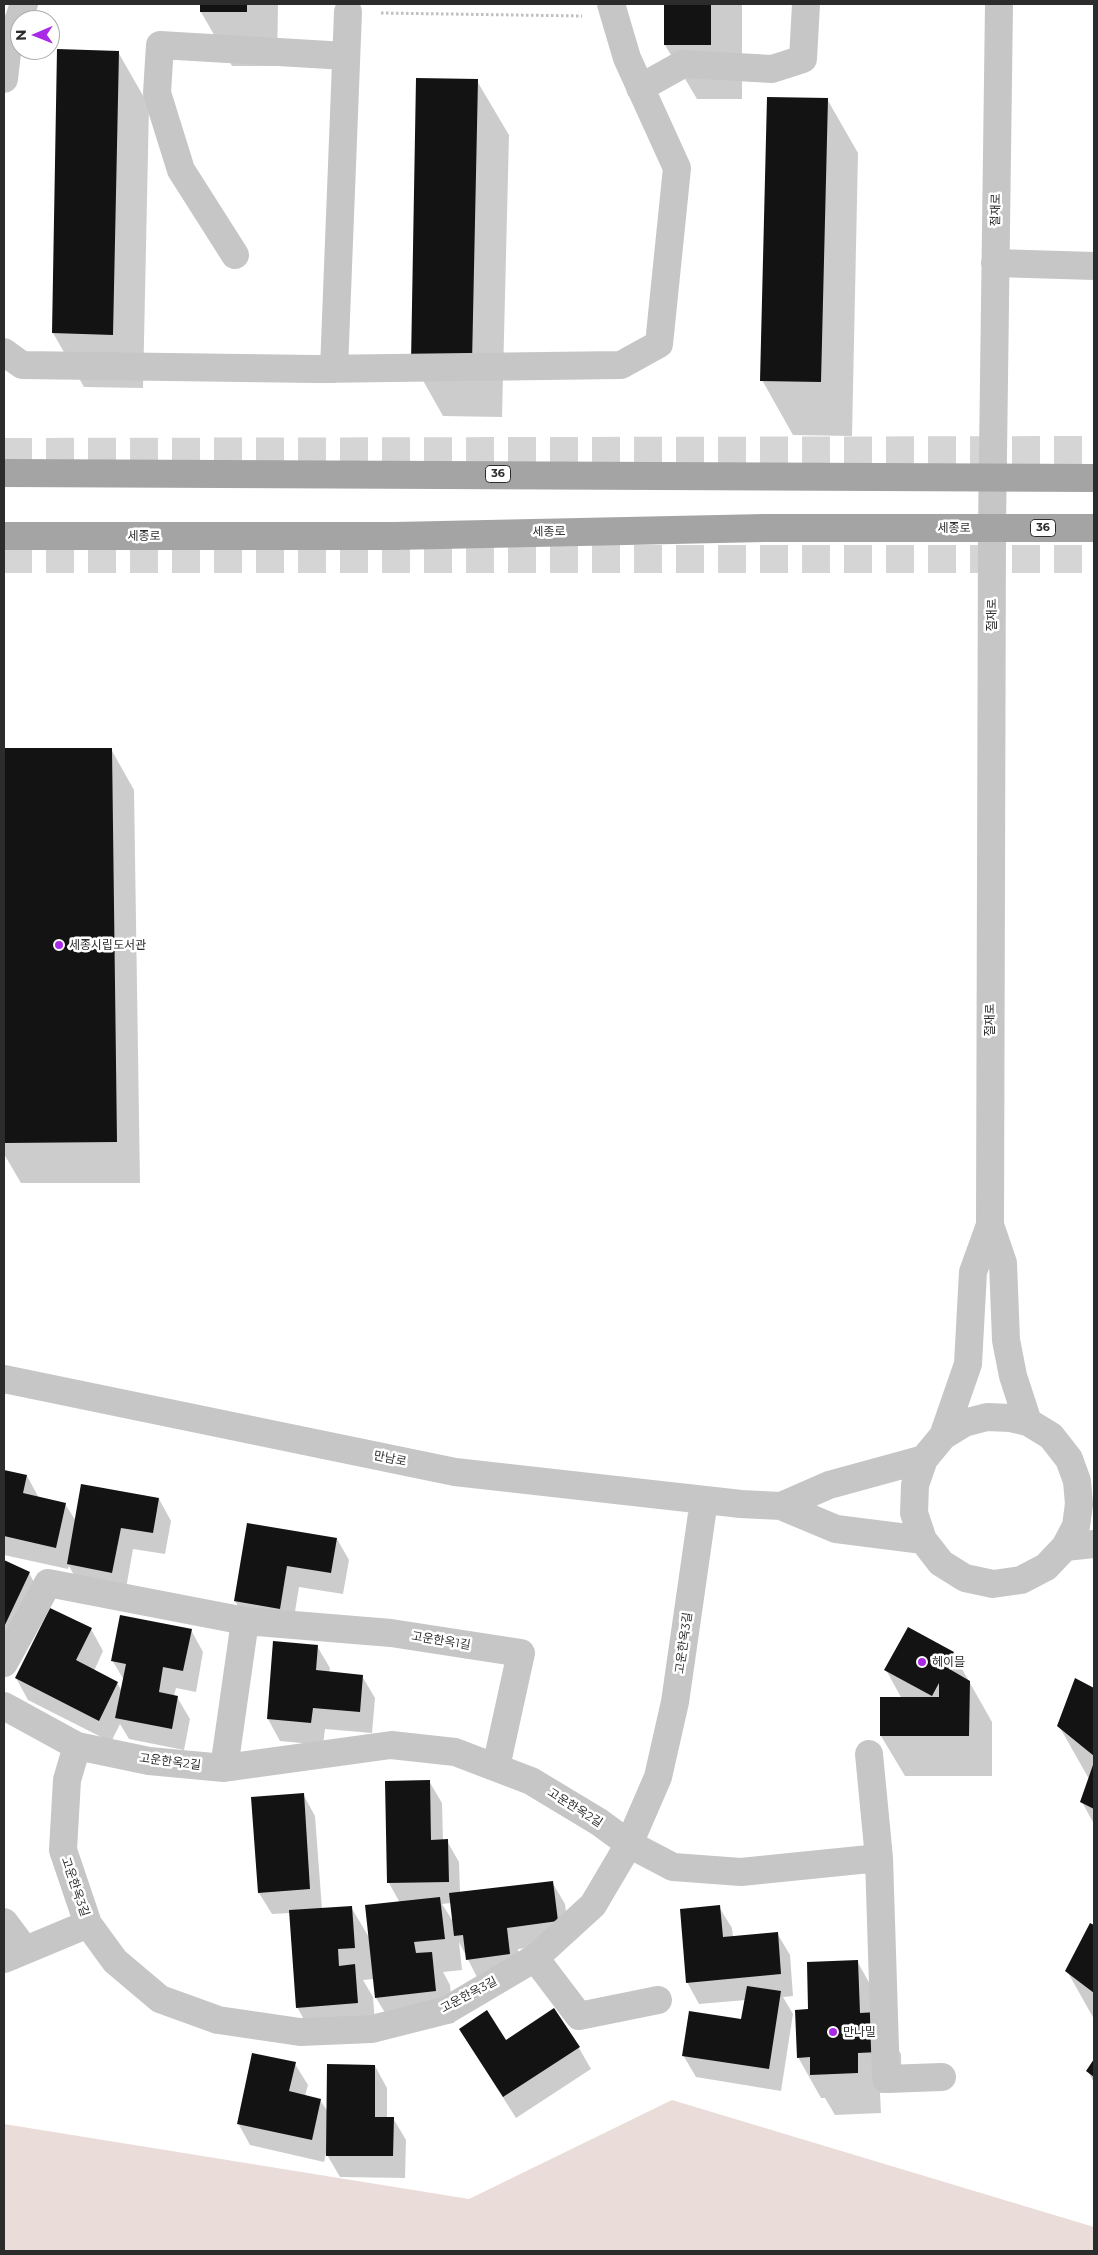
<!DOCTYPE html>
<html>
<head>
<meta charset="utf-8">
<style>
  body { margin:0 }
  #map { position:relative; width:1098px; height:2255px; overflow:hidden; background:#fff; font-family:Montserrat,sans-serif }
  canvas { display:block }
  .frame { position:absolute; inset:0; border:5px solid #2c2c2c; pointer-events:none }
  .north { position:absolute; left:10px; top:10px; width:50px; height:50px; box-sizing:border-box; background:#fff; border:1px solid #ababab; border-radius:50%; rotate:269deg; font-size:14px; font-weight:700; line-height:20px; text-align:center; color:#2c2c2c }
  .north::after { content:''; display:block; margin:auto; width:18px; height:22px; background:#aa29e7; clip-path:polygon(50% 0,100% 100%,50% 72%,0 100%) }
</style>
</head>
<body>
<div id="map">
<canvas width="1098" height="2255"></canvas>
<div class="frame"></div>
<div class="north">N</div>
</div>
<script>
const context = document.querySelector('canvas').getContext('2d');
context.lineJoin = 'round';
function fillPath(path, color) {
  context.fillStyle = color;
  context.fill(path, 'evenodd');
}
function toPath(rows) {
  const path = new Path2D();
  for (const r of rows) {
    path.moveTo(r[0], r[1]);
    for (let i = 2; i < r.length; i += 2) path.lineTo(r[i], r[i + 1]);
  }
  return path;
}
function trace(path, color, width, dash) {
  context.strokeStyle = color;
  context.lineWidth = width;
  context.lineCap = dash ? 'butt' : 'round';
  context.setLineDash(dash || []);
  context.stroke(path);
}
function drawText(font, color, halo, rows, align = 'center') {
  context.font = font + ' Montserrat,"Noto Sans KR",sans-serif';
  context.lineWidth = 5;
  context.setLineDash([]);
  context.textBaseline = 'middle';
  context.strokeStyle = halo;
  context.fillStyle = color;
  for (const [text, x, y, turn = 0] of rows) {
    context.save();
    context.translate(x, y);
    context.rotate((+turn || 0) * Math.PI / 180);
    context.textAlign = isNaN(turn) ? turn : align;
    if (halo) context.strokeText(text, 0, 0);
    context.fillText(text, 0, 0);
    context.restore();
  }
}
const green = toPath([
  [672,2100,1094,2227,1094,2251,4,2251,4,2124,469,2199]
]);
const shadow = toPath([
  [201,4,278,4,277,66,232,66,201,12],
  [665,4,742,4,742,99,697,99,665,45],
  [118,52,149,106,143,388,84,387,53,333],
  [477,81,509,135,502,417,443,416,412,361],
  [827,99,858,153,852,436,793,435,762,380],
  [111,749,134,790,140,1183,21,1183,4,1154,4,750],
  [4,1471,27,1476,39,1498,65,1504,76,1521,159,1499,171,1521,165,1554,133,1549,125,1594,80,1586,69,1566,68,1569,4,1555],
  [248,1524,337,1539,349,1560,343,1594,299,1587,292,1630,248,1623,235,1601],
  [4,1561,29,1573,41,1595,4,1651],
  [91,1629,103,1651,94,1671,117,1683,122,1691,124,1680,112,1660,191,1630,203,1652,196,1692,176,1688,174,1696,177,1697,190,1719,184,1750,129,1739,120,1724,111,1742,28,1700,16,1678],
  [274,1642,317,1646,330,1668,329,1673,362,1676,375,1698,372,1733,325,1729,323,1745,280,1741,268,1719],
  [953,1653,992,1722,992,1776,905,1776,881,1736,902,1699,886,1670],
  [1075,1680,1094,1690,1094,1824,1082,1802,1089,1779,1059,1726],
  [429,1781,442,1803,443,1841,447,1841,459,1862,460,1893,552,1882,565,1904,570,1943,518,1949,522,1976,479,1981,459,1942,462,1970,443,1972,450,1985,454,2023,395,2029,376,1998,374,1979,363,1980,373,1997,376,2035,315,2039,297,2007,290,1913,272,1914,259,1893,303,1794,315,1816,322,1909,351,1907,370,1939,400,1903,389,1883],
  [451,1903,454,1923,442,1904],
  [719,1907,732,1928,733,1937,777,1933,790,1955,793,1996,783,1997,793,2014,781,2091,696,2077,683,2055,742,2021,746,2000,699,2004,687,1982],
  [1090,1924,1094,1927,1094,2019,1067,1971],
  [857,1961,880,2002,881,2020,901,2054,902,2092,880,2093,881,2113,835,2115,825,2098,821,2098,798,2057,809,2011],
  [460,2030,505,2042,579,2048,591,2069,516,2118],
  [1094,2061,1094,2083,1088,2071],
  [295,2064,308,2085,305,2096,320,2100,328,2112,375,2066,387,2088,387,2118,393,2118,406,2140,405,2178,340,2177,326,2153,324,2162,250,2145,238,2123]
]);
const building = toPath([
  [200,4,247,4,247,12,200,12],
  [664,4,711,4,711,45,664,45],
  [57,49,119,51,113,335,52,333],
  [416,78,478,79,472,363,411,362],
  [767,97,828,98,821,382,760,381],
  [4,748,112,748,117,1142,4,1143],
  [4,1470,27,1475,23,1493,66,1503,56,1548,4,1536],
  [81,1484,159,1498,153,1533,121,1528,112,1573,67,1564],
  [247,1523,337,1538,331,1573,287,1566,280,1609,234,1601],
  [4,1560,30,1572,4,1627],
  [50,1608,92,1628,76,1660,118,1682,99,1721,15,1678],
  [120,1615,192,1629,183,1671,163,1667,159,1692,178,1696,172,1729,115,1718,126,1664,111,1661],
  [908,1627,954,1652,946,1667,970,1681,969,1736,880,1736,880,1697,939,1697,939,1683,932,1696,884,1670],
  [273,1641,318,1645,316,1670,363,1675,360,1712,313,1708,311,1723,267,1719],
  [1075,1678,1094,1688,1094,1756,1057,1726],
  [1094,1762,1094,1809,1080,1802],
  [430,1780,431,1840,448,1839,449,1882,387,1883,385,1781],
  [304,1793,310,1889,258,1893,251,1797],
  [553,1881,558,1921,507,1928,510,1954,466,1960,463,1935,454,1936,449,1893],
  [440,1897,445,1939,414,1942,416,1953,432,1952,436,1991,375,1998,365,1905],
  [720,1905,723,1937,778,1932,781,1974,686,1983,680,1909],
  [352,1906,355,1948,338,1949,339,1966,355,1964,358,2003,296,2008,289,1910],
  [1090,1923,1094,1925,1094,1993,1065,1971],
  [858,1960,860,2013,878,2012,879,2052,858,2053,858,2073,810,2075,810,2057,797,2058,795,2010,808,2009,807,1962],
  [747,1986,781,1991,769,2069,682,2056,689,2011,741,2019],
  [554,2008,580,2047,503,2097,459,2029,487,2010,506,2040],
  [252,2053,296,2062,289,2091,321,2099,312,2140,237,2124],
  [1094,2059,1094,2077,1086,2071],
  [327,2064,375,2065,375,2117,394,2117,393,2156,326,2156]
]);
const highwayTunnel = toPath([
  [4,452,1094,450],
  [4,559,1094,559]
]);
const path = toPath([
  [381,13,582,16]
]);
const minor = toPath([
  [4,79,7,53,24,4],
  [640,88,683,64,772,69,803,59,806,4],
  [235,255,181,170,157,93,160,45,346,56],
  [995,263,1094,266],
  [4,352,22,365,316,369,621,365,659,344,677,168,627,58,611,4],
  [334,369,348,12],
  [990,1225,992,528,999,4],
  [4,1379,455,1472,741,1504,781,1506,836,1529,923,1540],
  [943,1436,964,1423,987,1417,1011,1418,1028,1422,1051,1436,1069,1459,1077,1481,1079,1504,1076,1526,1065,1547,1046,1567,1021,1580,993,1584,965,1578,941,1563,923,1540,914,1513,915,1485,924,1459,943,1436,968,1364,973,1272,990,1225,1003,1263,1006,1340,1013,1376,1028,1422],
  [781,1506,829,1485,924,1459],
  [1065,1547,1094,1544],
  [4,1663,48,1583,245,1621,391,1633,521,1653,496,1767],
  [4,1706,77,1746,149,1761,224,1768,391,1745,455,1752,531,1781,599,1822,629,1844,673,1867,741,1872,879,1858,886,2079,942,2077],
  [77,1746,67,1780,63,1850,88,1924,115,1961,160,1999,218,2020,300,2032,372,2029,447,2010,535,1958,593,1905,629,1844,658,1777,675,1702,704,1500],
  [869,1754,879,1858],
  [224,1768,245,1621],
  [4,1922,25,1950],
  [535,1958,579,2016,658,2000],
  [4,1959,88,1924]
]);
const major = toPath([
  [4,473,1094,478],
  [4,536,394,536,765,528,1094,528]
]);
const markers = [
  [59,945,5,"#aa29e7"],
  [922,1662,5,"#aa29e7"],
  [833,2032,5,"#aa29e7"]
];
const shields = [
  [498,474,25],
  [1043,528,25]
];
const shieldNames = [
  ["36",498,474],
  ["36",1043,528]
];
const streetNames = [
  ["절재로",996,210,-89],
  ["세종로",954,528],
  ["세종로",549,532,-1],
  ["세종로",144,536],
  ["절재로",992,615,-90],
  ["절재로",990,1020,-90],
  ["만남로",390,1459,12],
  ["고운한옥1길",441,1641,9],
  ["고운한옥3길",684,1643,-82],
  ["고운한옥2길",170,1762,7],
  ["고운한옥2길",575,1808,32],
  ["고운한옥3길",75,1887,71],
  ["고운한옥3길",469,1995,-28]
];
const poiNames = [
  ["세종시립도서관",69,945],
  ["헤이믈",932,1662],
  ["만나밀",843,2032]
];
fillPath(green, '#eadcd8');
fillPath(shadow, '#0003');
fillPath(building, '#131313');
trace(highwayTunnel, '#d5d5d5', 28, [28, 14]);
trace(path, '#c0c0c0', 3, [2.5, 2.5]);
trace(minor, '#c6c6c6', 28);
trace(major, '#a4a4a4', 28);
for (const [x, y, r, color] of markers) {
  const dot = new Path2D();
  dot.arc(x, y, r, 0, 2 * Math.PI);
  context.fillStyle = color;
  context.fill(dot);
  trace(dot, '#fff', 2);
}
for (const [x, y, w] of shields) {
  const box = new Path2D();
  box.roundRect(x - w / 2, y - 8.5, w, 17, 4);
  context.fillStyle = '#fff';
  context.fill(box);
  trace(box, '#2c2c2c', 1);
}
drawText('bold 11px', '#2c2c2c', null, shieldNames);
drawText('12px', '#2c2c2c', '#fff', streetNames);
drawText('12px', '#2c2c2c', '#fff', poiNames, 'left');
</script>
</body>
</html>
